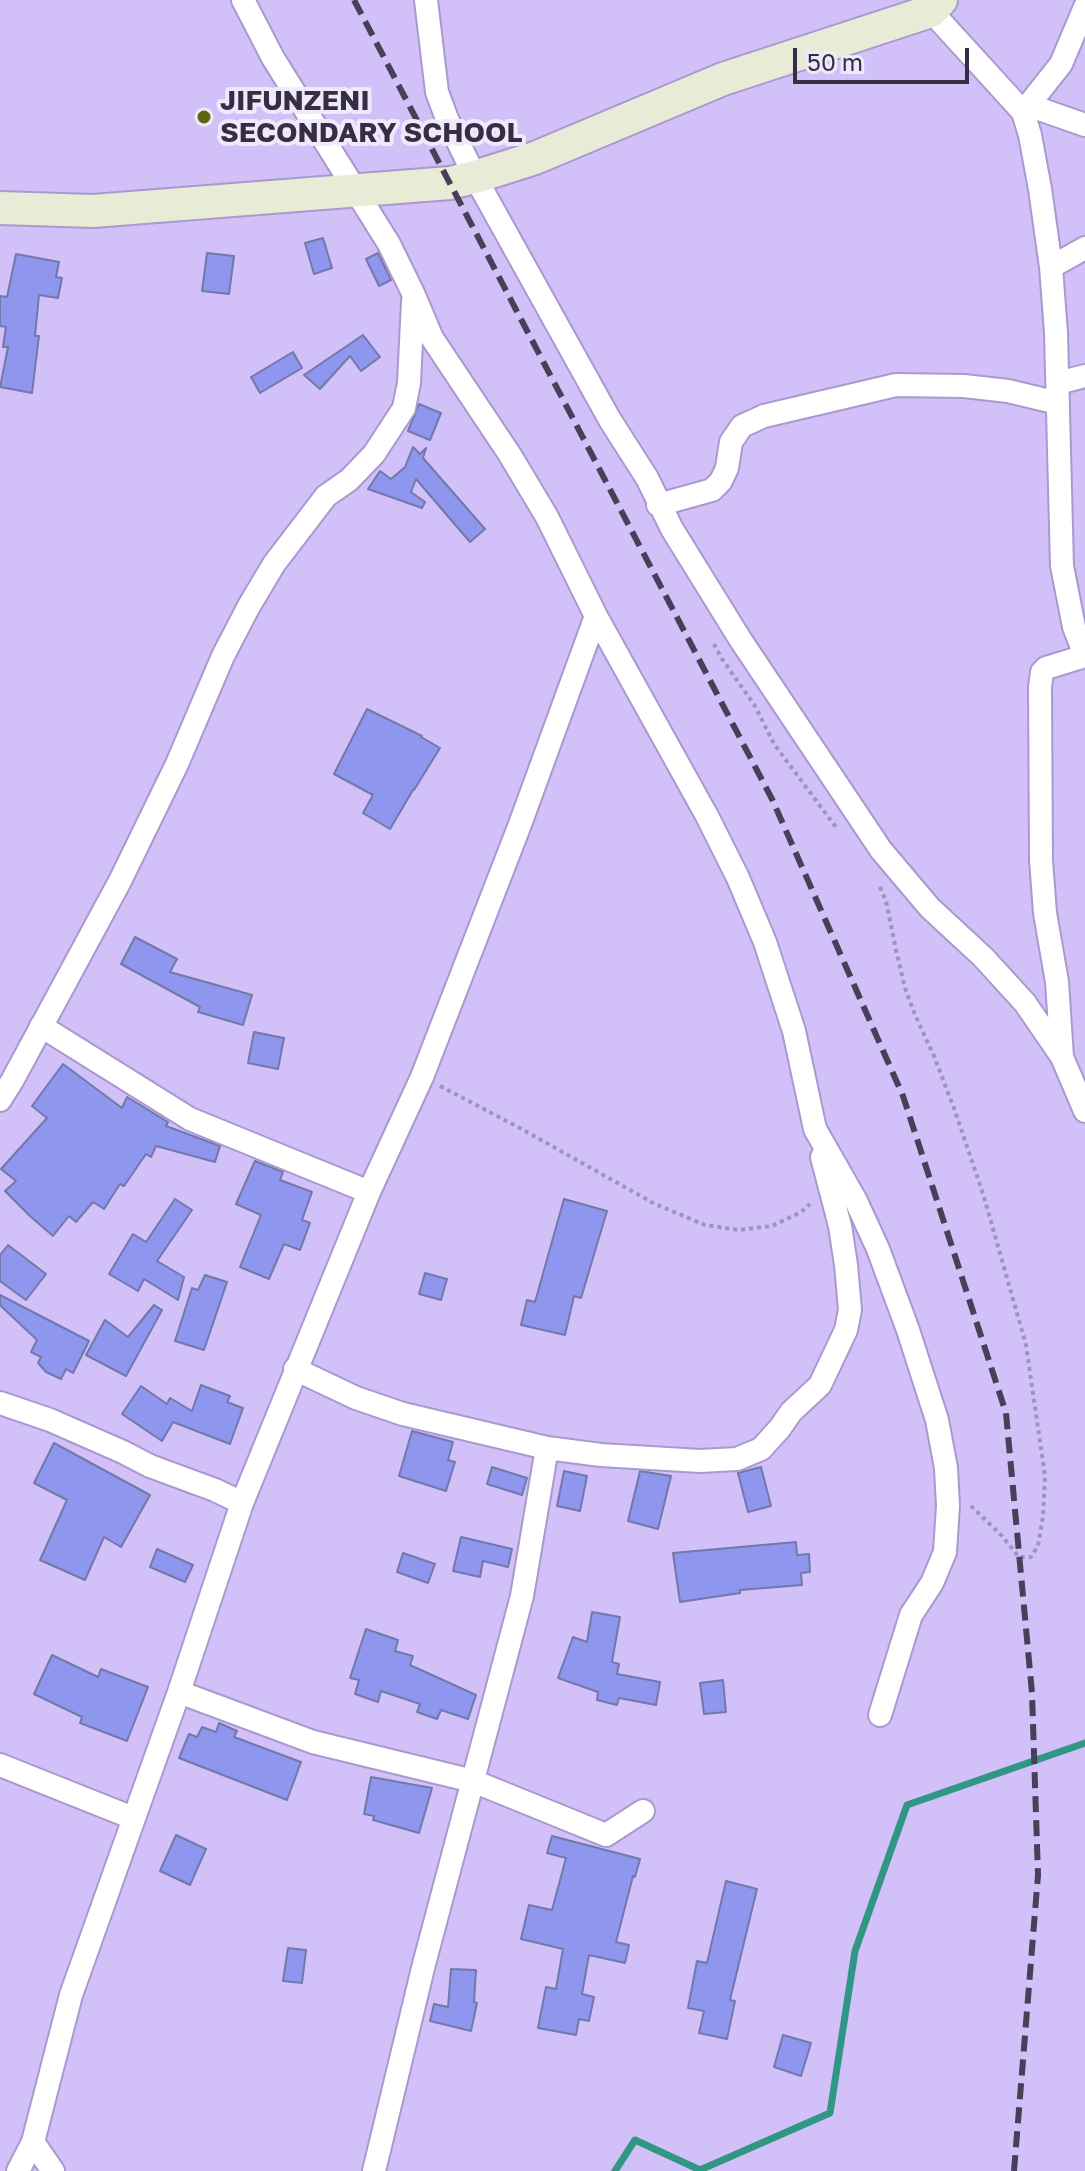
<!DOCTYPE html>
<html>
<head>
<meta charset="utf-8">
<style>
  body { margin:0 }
  #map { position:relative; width:1085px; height:2171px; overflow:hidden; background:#d2c1f9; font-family:"Golos Text",sans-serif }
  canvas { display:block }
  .scale { position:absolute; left:793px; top:48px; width:176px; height:36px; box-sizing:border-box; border:4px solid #352e44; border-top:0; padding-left:10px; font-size:24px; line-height:28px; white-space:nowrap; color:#352e44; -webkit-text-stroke:6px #eeeafb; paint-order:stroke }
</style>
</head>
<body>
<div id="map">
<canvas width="1085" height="2171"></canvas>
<div class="scale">50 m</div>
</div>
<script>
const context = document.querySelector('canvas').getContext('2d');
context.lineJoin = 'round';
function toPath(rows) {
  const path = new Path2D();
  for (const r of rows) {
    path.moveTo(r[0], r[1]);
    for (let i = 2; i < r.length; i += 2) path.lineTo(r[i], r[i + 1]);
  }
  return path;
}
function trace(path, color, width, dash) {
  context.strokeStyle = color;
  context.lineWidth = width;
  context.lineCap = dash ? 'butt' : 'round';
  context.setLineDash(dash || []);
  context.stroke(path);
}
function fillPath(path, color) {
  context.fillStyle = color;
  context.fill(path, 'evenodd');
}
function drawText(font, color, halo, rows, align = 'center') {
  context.font = font + ' "Golos Text",sans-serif';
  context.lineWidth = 8;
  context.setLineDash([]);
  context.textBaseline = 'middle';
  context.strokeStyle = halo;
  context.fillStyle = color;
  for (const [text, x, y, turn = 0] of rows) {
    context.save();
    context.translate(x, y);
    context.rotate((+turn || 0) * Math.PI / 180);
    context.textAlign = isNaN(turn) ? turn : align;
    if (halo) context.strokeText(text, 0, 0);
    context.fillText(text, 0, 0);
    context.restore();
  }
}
const stream = toPath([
  [615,2171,635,2140,700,2170,830,2113,855,1951,907,1805,1085,1743]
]);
const building = toPath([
  [323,238,332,268,314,274,305,243,323,238],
  [207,253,234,256,229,294,202,291,207,253],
  [378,253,391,280,379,286,366,259,378,253],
  [16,254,59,262,56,277,62,278,58,298,39,295,35,336,39,336,32,393,0,387,8,347,3,347,6,327,0,326,0,296,7,297,16,254],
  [363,335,380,357,361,371,350,356,320,389,304,375,363,335],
  [293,352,302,368,260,393,251,377,293,352],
  [419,404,441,413,430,440,408,431,419,404],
  [413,447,420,454,426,448,423,458,485,529,470,542,416,479,411,492,425,502,422,508,368,489,380,471,391,479,405,467,413,447],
  [367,709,422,736,421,737,440,748,414,790,413,790,390,829,363,813,373,795,334,774,367,709],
  [135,937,177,959,170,972,252,995,243,1025,198,1012,200,1007,121,964,135,937],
  [254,1032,284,1038,278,1069,248,1063,254,1032],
  [63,1064,122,1108,127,1097,168,1122,166,1126,220,1146,215,1162,156,1146,151,1157,146,1154,124,1186,120,1184,104,1209,93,1202,76,1222,69,1216,53,1236,31,1217,5,1191,16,1181,1,1169,47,1118,32,1106,63,1064],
  [255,1161,283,1172,280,1180,312,1192,302,1220,310,1223,300,1250,284,1244,269,1279,240,1267,261,1215,236,1204,255,1161],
  [175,1199,192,1210,157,1261,184,1277,178,1300,144,1279,138,1291,109,1274,133,1234,146,1242,175,1199],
  [564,1199,607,1211,581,1298,574,1296,565,1335,521,1325,527,1300,535,1302,564,1199],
  [8,1245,46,1274,26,1300,0,1281,0,1255,8,1245],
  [425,1273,447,1279,441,1300,419,1294,425,1273],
  [205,1275,227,1282,204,1350,175,1341,192,1288,198,1290,205,1275],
  [0,1295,89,1341,73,1373,66,1369,61,1379,46,1372,38,1363,41,1357,31,1352,37,1340,0,1305,0,1295],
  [154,1305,162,1310,126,1376,86,1355,105,1320,128,1337,154,1305],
  [201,1385,230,1396,227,1402,243,1408,230,1444,173,1422,162,1441,122,1414,141,1386,167,1404,170,1398,192,1411,201,1385],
  [412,1431,453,1442,448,1460,455,1462,446,1491,399,1476,412,1431],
  [54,1443,150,1495,121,1547,104,1537,85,1580,40,1560,67,1500,34,1483,54,1443],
  [492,1467,527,1478,522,1495,487,1484,492,1467],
  [761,1467,771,1506,748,1512,738,1473,761,1467],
  [564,1471,587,1476,580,1511,557,1506,564,1471],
  [640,1471,671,1476,658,1529,628,1521,640,1471],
  [461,1537,512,1549,508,1567,483,1561,480,1577,453,1571,461,1537],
  [796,1542,797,1555,809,1554,810,1572,801,1573,802,1585,740,1590,740,1593,680,1602,673,1553,796,1542],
  [157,1549,193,1565,185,1582,150,1567,157,1549],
  [403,1553,435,1564,428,1583,397,1572,403,1553],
  [592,1612,620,1617,612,1662,619,1664,617,1674,660,1682,656,1705,619,1698,617,1705,597,1700,598,1692,558,1678,573,1637,587,1642,592,1612],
  [366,1629,398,1640,395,1651,413,1656,410,1665,476,1695,468,1719,441,1710,437,1719,417,1712,420,1704,381,1691,378,1702,355,1694,359,1680,350,1678,366,1629],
  [52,1655,98,1677,101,1669,148,1687,127,1741,80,1723,82,1717,34,1694,52,1655],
  [723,1680,726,1712,704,1714,700,1683,723,1680],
  [219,1723,237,1731,234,1737,301,1762,287,1800,179,1758,189,1734,197,1737,202,1727,216,1732,219,1723],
  [371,1777,432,1788,419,1833,373,1820,374,1816,364,1814,371,1777],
  [176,1835,206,1849,190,1885,160,1871,176,1835],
  [552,1836,640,1859,635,1877,633,1876,616,1942,629,1945,625,1963,589,1955,582,1994,594,1997,589,2021,579,2019,576,2035,538,2028,546,1987,556,1989,563,1949,521,1939,529,1905,552,1910,566,1858,547,1853,552,1836],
  [726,1881,757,1889,730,2000,735,2001,727,2039,699,2033,704,2011,688,2008,697,1961,707,1963,726,1881],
  [288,1948,306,1950,302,1983,283,1981,288,1948],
  [451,1969,476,1970,474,2002,477,2003,471,2031,430,2021,434,2004,448,2007,451,1969],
  [783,2035,811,2043,801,2076,774,2067,783,2035]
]);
const path = toPath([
  [714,644,722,659,755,706,774,744,838,830],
  [880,887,886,901,896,950,905,988,915,1015,934,1056,955,1111,984,1197,1026,1345,1045,1476,1043,1516,1038,1546,1031,1557,1019,1557,1002,1536,971,1506],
  [440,1086,518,1127,655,1204,705,1225,739,1230,772,1226,801,1212,810,1204]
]);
const street = toPath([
  [243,0,273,58,389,244,413,293,432,338,510,455,547,517,596,616,707,816,738,878,765,942,794,1031,815,1129,856,1201,878,1249,908,1330,937,1420,946,1468,948,1506,945,1552,932,1583,911,1615,880,1715],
  [426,0,437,92,447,119,475,177,610,420,647,478,672,529,740,639,881,850,930,908,983,957,1025,1003,1062,1057,1085,1111],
  [931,11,1023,112,1030,135,1040,189,1051,267,1056,333,1062,566,1074,627,1085,655],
  [1028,105,1085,125],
  [1023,112,1061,64,1085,7],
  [1051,267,1085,248],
  [1058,383,1085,376],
  [658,505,712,490,721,481,727,468,731,442,742,426,764,416,896,385,964,386,1008,391,1058,403],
  [41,1026,190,1119,369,1192],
  [1062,1057,1057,982,1045,913,1041,860,1040,687,1042,672,1046,668,1085,656],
  [0,1100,12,1081,120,881,177,764,223,656,249,606,274,564,326,496,349,480,374,454,404,408,409,383,413,301],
  [295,1369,356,1398,403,1414,547,1448,601,1455,700,1461,737,1459,761,1449,780,1428,791,1412,820,1385,846,1330,850,1310,846,1265,840,1226,822,1157],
  [0,1403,50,1420,123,1452,150,1466,215,1490,242,1503],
  [179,1692,313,1742,473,1781,606,1835,643,1811],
  [0,1765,133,1818],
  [33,2142,53,2171],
  [18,2171,33,2142,71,1995,179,1692,242,1503,369,1192,422,1077,519,827,596,616],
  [374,2171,423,1968,522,1596,547,1448]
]);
const secondary = toPath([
  [0,208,93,211,450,183,475,177,535,158,723,79,931,11,941,0]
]);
const rail = toPath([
  [354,0,772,799,903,1096,1006,1413,1032,1693,1038,1875,1014,2171]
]);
const markers = [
  [204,117,8,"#5a670e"]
];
const poiNames = [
  ["JIFUNZENI",220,101],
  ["SECONDARY SCHOOL",220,133]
];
trace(stream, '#319684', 7);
fillPath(building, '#8e96ed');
trace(building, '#7278ab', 2);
trace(street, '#aa99cf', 26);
trace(secondary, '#aa99cf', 36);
trace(path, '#9f92bf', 4, [4, 4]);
trace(street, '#fff', 22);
trace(secondary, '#e8ecd6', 32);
trace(rail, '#483f59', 6, [16, 8]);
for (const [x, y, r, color] of markers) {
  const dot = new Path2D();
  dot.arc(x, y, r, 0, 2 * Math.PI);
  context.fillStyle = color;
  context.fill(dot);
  trace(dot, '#eeeafb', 3);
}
drawText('bold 28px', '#352e44', '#eeeafb', poiNames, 'left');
</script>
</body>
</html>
